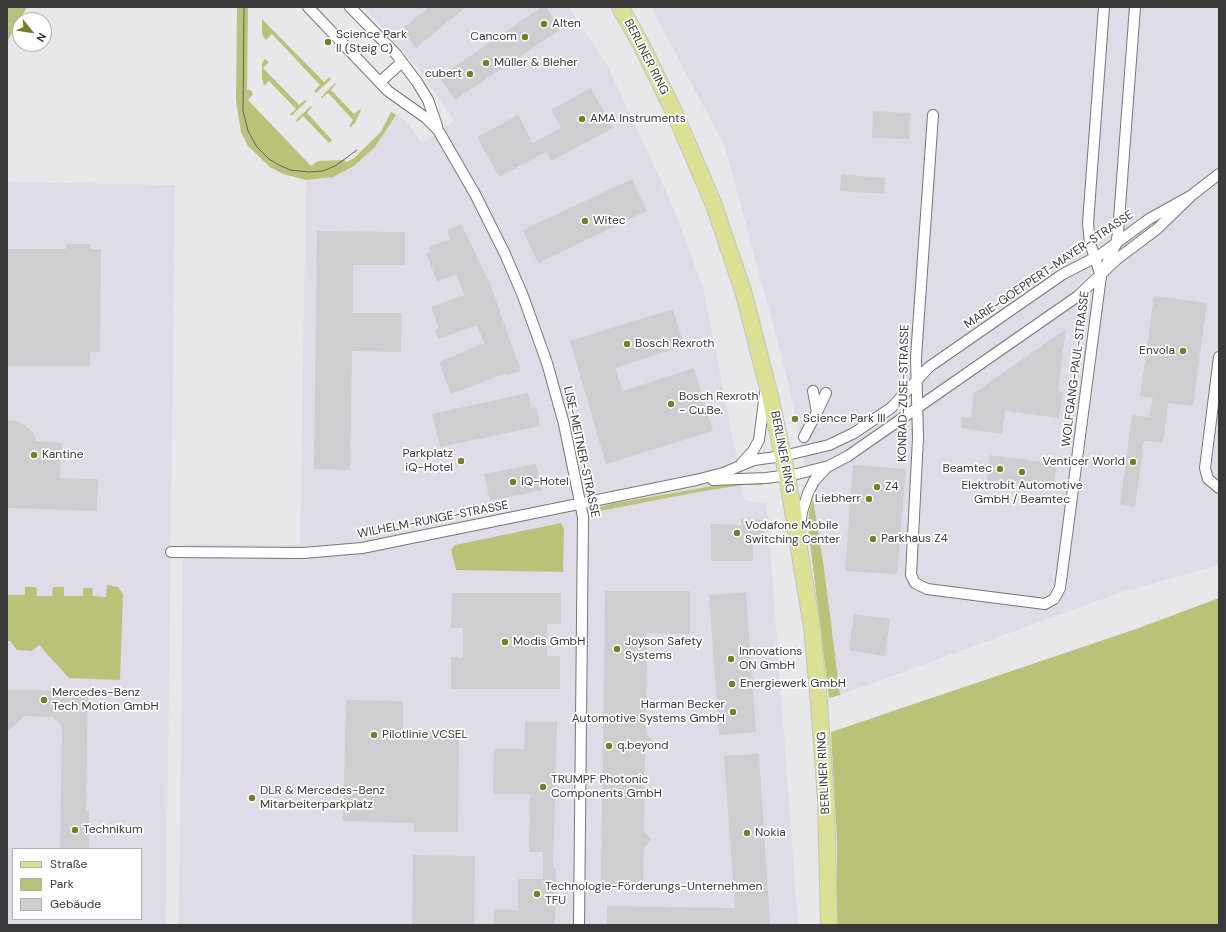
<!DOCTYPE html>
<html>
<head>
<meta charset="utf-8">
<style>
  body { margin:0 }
  #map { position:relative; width:1226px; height:932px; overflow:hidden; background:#e8e7ea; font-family:"DM Sans",sans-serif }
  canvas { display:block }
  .frame { position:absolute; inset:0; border:8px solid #39393a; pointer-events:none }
  .legend { position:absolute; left:12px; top:848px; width:130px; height:72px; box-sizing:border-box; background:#fff; border:1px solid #b0b0b0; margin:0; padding:5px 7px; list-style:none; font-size:12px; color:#39393a }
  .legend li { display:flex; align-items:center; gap:8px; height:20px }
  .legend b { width:20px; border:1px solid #b0b0b0 }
  .north { position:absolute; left:12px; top:12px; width:40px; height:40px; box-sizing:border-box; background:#fff; border:1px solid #b0b0b0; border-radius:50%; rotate:120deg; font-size:11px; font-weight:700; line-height:16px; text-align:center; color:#39393a }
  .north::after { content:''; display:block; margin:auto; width:14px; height:18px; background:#777c26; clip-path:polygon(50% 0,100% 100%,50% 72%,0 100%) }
</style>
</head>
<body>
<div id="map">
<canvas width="1226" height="932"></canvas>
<div class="frame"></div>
<ul class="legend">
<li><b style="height:5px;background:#dbe095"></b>Straße</li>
<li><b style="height:11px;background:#bac179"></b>Park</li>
<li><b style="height:11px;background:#cecdd0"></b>Gebäude</li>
</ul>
<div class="north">N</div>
</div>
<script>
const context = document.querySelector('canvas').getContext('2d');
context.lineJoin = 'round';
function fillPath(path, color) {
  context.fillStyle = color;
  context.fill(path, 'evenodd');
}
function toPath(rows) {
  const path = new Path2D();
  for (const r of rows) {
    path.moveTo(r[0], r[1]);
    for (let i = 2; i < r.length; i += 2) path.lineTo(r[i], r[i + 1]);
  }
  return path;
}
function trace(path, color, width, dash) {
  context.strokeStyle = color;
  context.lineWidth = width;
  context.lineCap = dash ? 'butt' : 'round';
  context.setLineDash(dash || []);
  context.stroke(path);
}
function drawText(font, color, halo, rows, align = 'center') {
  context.font = font + ' "DM Sans",sans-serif';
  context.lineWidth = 3.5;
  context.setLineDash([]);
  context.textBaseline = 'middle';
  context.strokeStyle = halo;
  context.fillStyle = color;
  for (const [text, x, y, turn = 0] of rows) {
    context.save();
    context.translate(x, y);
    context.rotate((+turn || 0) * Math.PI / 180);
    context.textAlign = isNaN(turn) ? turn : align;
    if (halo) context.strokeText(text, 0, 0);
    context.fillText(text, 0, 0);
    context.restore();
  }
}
const built = toPath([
  [364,7,568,7,607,65,674,209,703,288,745,500,767,504,798,925,179,925,183,544,300,545,306,180,321,179,343,172,354,166,375,147,396,115,406,121,422,143,454,121,420,71],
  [651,7,1219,7,1219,565,1119,593,840,695,824,568,813,499,786,373,725,147],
  [7,182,175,185,166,925,7,925],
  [13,849,141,849,141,919,13,919]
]);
const green = toPath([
  [7,7,27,7,7,42],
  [237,7,248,7,247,90,251,90,253,94,248,100,311,166,318,161,344,160,346,162,353,159,381,132,391,112,396,115,375,147,354,166,333,177,306,180,283,174,270,167,248,146,241,132,236,101],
  [262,19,324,82,329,77,331,79,316,93,314,91,320,85,272,34,266,40,264,38,262,33],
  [265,59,269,62,263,68,299,105,305,100,307,101,291,116,290,114,296,109,269,81,264,86,262,78,262,63],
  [335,83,336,84,331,90,354,114,360,109,361,110,355,123,351,127,349,126,353,120,328,93,322,98,321,97],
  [311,106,312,107,307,113,332,140,329,143,303,116,297,122,296,120],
  [741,481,763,481,762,485,742,485,698,492,594,512,597,508,611,504],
  [813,499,824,568,840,695,829,698,808,527,809,512],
  [561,523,564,529,563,572,456,570,451,550,455,545],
  [107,585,118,587,123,594,120,680,69,678,39,645,32,651,17,650,10,641,7,641,7,586,8,595,25,595,25,587,36,587,37,596,52,596,53,587,64,587,64,596,83,596,83,588,92,588,93,596,106,597],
  [1219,598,1219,925,837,925,837,841,831,732,1136,629]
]);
const building = toPath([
  [429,7,466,7,416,48,401,30],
  [542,7,546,7,561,29,455,100,439,77],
  [591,88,613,128,551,161,546,152,499,177,477,137,518,115,533,143,561,128,551,110],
  [873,111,910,113,909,139,872,138],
  [841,174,885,178,884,194,840,191],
  [632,179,647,211,538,263,523,230],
  [461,224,490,284,521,371,507,375,506,373,451,394,439,362,484,343,477,325,438,339,435,330,439,328,431,307,464,295,456,274,437,282,426,253,431,252,429,247,451,239,447,230],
  [317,231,405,232,405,265,353,265,353,313,402,313,401,352,352,351,350,470,314,469],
  [66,244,91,244,91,249,101,249,100,352,90,352,90,366,7,366,7,249,66,249],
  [1154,296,1207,303,1193,406,1168,403,1163,443,1144,441,1135,507,1120,505,1132,415,1149,417,1153,398,1140,396],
  [673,309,684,346,615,368,623,391,694,368,713,431,606,464,570,341],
  [1066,329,1058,391,1063,392,1059,418,1005,411,1002,434,961,428,962,417,971,418,974,393],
  [528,393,531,408,537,407,540,426,440,447,432,414],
  [7,420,17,421,26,426,33,433,36,441,62,443,60,478,98,479,97,511,7,508],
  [990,455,1057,464,1053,489,987,480],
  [536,464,542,490,490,501,484,474],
  [853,465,906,469,897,574,845,571],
  [741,519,764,520,764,541,753,541,753,561,711,561,711,524,741,525],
  [605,591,690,591,690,634,647,633,646,734,654,742,645,751,644,832,652,839,644,848,643,887,601,887],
  [746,592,756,732,719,735,709,595],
  [452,593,561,593,561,624,547,624,547,656,560,656,560,689,451,689,451,657,463,658,463,628,451,628],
  [854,614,890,619,885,656,849,650],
  [7,690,88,691,86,810,89,810,89,849,60,849,62,726,53,717,25,716,7,732],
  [346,700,403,701,403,731,459,731,458,832,414,832,414,823,343,821],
  [525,722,557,722,553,868,556,868,555,925,494,925,494,909,518,910,518,879,543,879,543,852,529,852,530,794,493,794,494,749,524,749],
  [759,754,770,925,607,925,607,906,735,908,724,756],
  [413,855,475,856,474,925,412,925]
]);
const street = toPath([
  [308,7,388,91,426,118,438,130,475,194,505,254,523,296,547,363,564,424,583,517,579,925],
  [350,7,396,54,417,82,428,100,437,126],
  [380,82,402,62],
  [933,115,916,357,918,438,911,575,915,583,927,589,1045,604,1054,599,1060,588,1101,276,1116,244,1118,233,1135,7],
  [1101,276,1090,243,1088,223,1104,7],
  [1219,357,1205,468,1208,479,1219,488],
  [817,412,826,393],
  [804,437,817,412,813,391],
  [742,463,753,451,759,440,765,393],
  [713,480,766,478,797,474,829,466,848,456,1078,296,1117,259,1157,229,1192,195,1219,174],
  [800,527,802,512,808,493,814,481,827,467],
  [171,552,303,553,362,548,696,480,723,473,754,460,783,456,829,445,854,433,891,408,929,367,1063,274,1100,255,1149,219,1192,195]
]);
const primary = toPath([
  [620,7,641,44,675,114,714,205,744,294,770,396,787,475,812,627,819,703,826,800,829,925]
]);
const tram = toPath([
  [244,7,243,111,248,131,257,147,269,159,279,165,290,170,309,172,323,171,335,166,357,150]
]);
const markers = [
  [544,24,4,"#777c26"],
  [525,37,4,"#777c26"],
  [328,42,4,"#777c26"],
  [486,63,4,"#777c26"],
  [470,74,4,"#777c26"],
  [582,119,4,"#777c26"],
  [585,221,4,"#777c26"],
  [627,344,4,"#777c26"],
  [1183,351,4,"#777c26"],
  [671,404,4,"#777c26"],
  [795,419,4,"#777c26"],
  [34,455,4,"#777c26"],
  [461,461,4,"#777c26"],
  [1133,462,4,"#777c26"],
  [1000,469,4,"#777c26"],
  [1022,472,4,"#777c26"],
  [513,482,4,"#777c26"],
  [877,487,4,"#777c26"],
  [869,499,4,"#777c26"],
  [737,533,4,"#777c26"],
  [873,539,4,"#777c26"],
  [505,642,4,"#777c26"],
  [617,649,4,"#777c26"],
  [731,659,4,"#777c26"],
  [732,684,4,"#777c26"],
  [44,700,4,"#777c26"],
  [733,712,4,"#777c26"],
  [374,735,4,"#777c26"],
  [609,746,4,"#777c26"],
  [543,787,4,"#777c26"],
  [252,798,4,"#777c26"],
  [75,830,4,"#777c26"],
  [747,833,4,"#777c26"],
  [537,894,4,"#777c26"]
];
const poiNames = [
  ["Alten",552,24],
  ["Science Park",336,35],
  ["II (Steig C)",336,49],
  ["Cancom",517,37,"right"],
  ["Müller & Bleher",494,63],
  ["cubert",462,74,"right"],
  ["AMA Instruments",590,119],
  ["Witec",593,221],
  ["Bosch Rexroth",635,344],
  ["Envola",1175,351,"right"],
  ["Bosch Rexroth",679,397],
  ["- Cu.Be.",679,411],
  ["Science Park III",803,419],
  ["Parkplatz",453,454,"right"],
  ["iQ-Hotel",453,468,"right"],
  ["Kantine",42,455],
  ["Venticer World",1125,462,"right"],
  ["Beamtec",992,469,"right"],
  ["iQ-Hotel",521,482],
  ["Elektrobit Automotive",1022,486,"center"],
  ["GmbH / Beamtec",1022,500,"center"],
  ["Z4",885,487],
  ["Liebherr",861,499,"right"],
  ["Vodafone Mobile",745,526],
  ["Switching Center",745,540],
  ["Parkhaus Z4",881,539],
  ["Modis GmbH",513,642],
  ["Joyson Safety",625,642],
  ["Systems",625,656],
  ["Innovations",739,652],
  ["ON GmbH",739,666],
  ["Energiewerk GmbH",740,684],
  ["Mercedes-Benz",52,693],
  ["Tech Motion GmbH",52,707],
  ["Harman Becker",725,705,"right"],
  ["Automotive Systems GmbH",725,719,"right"],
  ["Pilotlinie VCSEL",382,735],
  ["q.beyond",617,746],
  ["TRUMPF Photonic",551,780],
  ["Components GmbH",551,794],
  ["DLR & Mercedes-Benz",260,791],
  ["Mitarbeiterparkplatz",260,805],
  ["Technikum",83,830],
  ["Nokia",755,833],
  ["Technologie-Förderungs-Unternehmen",545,887],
  ["TFU",545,901]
];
const streetNames = [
  ["BERLINER RING",646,57,63],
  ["MARIE-GOEPPERT-MAYER-STRASSE",1049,270,-34],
  ["WOLFGANG-PAUL-STRASSE",1076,369,-83],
  ["KONRAD-ZUSE-STRASSE",904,393,-89],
  ["LISE-MEITNER-STRASSE",581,452,78],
  ["BERLINER RING",782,452,79],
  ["WILHELM-RUNGE-STRASSE",433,520,-11],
  ["BERLINER RING",824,773,-93]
];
fillPath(built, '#e0dce7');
fillPath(green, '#bac179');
fillPath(building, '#cecdd0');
trace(street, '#777678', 12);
trace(primary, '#c4c4c4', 18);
trace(street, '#fff', 10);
trace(primary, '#dbe095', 16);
trace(tram, '#616162', 1);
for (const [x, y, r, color] of markers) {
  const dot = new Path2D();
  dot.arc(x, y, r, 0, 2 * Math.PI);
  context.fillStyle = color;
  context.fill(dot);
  trace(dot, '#fff', 1.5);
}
drawText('12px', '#39393a', '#fff', poiNames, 'left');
drawText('12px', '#39393a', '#fff', streetNames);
</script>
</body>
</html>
